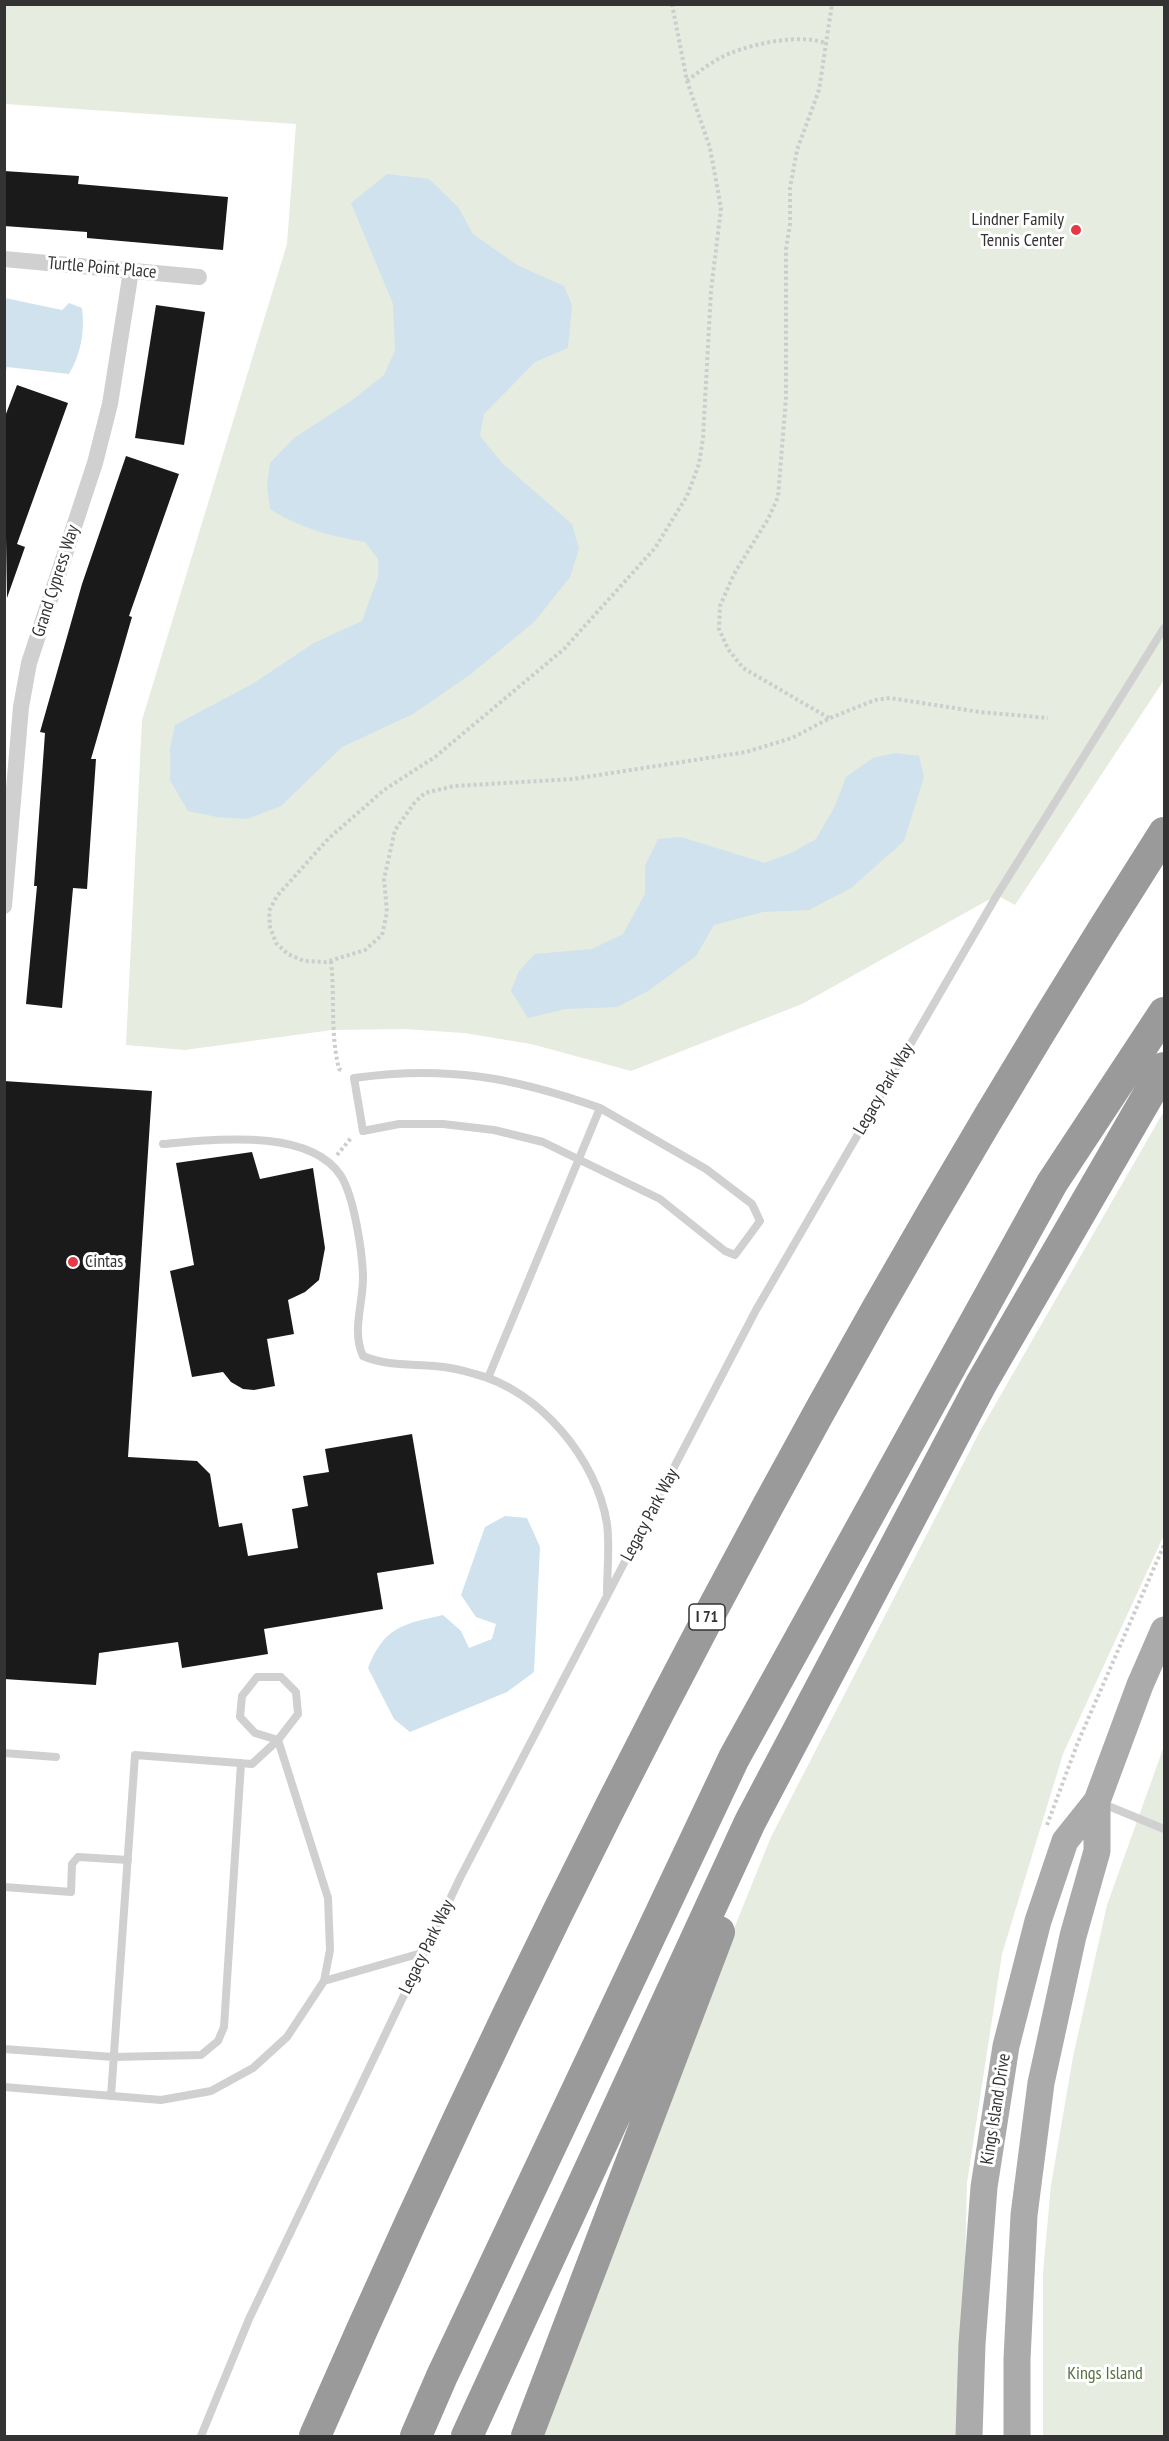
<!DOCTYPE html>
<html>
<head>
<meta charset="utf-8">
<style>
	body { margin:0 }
	#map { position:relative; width:1169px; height:2441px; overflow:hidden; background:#fff; font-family:"PT Sans Narrow",sans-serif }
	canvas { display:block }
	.frame { position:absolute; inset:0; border:6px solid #333; pointer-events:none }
</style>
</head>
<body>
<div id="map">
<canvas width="1169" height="2441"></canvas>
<div class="frame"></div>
</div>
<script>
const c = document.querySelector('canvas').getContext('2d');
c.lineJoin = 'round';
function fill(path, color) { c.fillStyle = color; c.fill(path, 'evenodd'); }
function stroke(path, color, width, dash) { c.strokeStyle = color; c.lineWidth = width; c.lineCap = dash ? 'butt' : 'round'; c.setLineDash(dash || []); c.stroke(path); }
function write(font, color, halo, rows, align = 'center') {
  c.font = font + ' "PT Sans Narrow",sans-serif'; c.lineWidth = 6; c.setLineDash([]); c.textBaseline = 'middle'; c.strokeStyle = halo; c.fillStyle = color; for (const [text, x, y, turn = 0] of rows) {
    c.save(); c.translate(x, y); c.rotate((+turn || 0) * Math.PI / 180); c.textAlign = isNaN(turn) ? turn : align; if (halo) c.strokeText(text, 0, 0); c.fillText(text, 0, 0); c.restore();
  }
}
const green = new Path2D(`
	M4,5H1164V680L1015,905L997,895L802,1004L631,1071L531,1044L464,1033L404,1029L332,1030L185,1050L126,1045L142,720L287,244L296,124L5,104Z
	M1164,1111V1535L1063,1754L1002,1954L967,2183L961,2436H536L615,2223L771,1837L980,1431Z
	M1164,1746V2436H1043V2273L1051,2185L1073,2057L1107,1905Z`);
const water = new Path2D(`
	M387,174L429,179L458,207L473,234L517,265L564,286L572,306L568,348L535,362L484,414L480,436L502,463L572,524L579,549L570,577L535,621L471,674L413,714L342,747L281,806L247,819L217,817L188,811L170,780V749L175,725L254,683L314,643L362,621L378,577V559L365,542C330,536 300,528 270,509L267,485L270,463L294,438L351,401L384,375L395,351L393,304L351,203Z
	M5,298L62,310L69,303L82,308C85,331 81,354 69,374L7,367L5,375Z
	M895,753L919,756L924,777L904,841L851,888L809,910L763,912L714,925L696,956L648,991L617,1007L566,1009L528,1018L511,991L519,971L535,954L592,949L623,934L645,894V866L658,839L681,837L765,863L793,852L816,839L835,806L846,777L873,758Z
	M505,1516L527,1518L540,1547L534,1672L507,1692L410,1732L394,1719L368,1668C384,1627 403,1624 443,1615L461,1631L469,1648L492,1639L496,1624L476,1617L461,1595L485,1527Z`);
const building = new Path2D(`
	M4,171L79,176L78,184L228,197L223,250L87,238V232L4,226Z
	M156,305L205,312L184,445L135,438Z
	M17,385L68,403L17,544L25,547L7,598L4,419Z
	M126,456L179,474L129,616L132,617L91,759H96L87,889L73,888L62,1008L26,1004L37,886H34L45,733L40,732L82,584Z
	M4,1081L152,1091L128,1457L197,1461L210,1474L219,1527L242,1523L248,1556L298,1548L292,1509L308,1506L303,1476L329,1472L325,1449L412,1434L434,1564L377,1573L383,1609L264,1629L268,1654L182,1668L178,1642L99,1653L96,1685L4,1679Z
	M252,1152L260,1179L313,1168L325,1248L319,1280L305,1292L288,1300L294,1334L267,1339L275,1386L254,1390L243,1389L231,1382L223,1372L192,1377L170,1271L194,1265L176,1163Z`);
const path = new Path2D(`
	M672,4L687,81L710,148L721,208L711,291L703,438L699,464L687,496L655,548L564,649L435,757L384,790L328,839L277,896L269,911L270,927L276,943L288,954L304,961L326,962L365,950L382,935L387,912L384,879L395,830L415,802L425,793L454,786L573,779L746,752L792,738L830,718L875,700L890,698L980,712L1048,718
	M687,81C701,70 715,59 731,53C755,43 804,33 827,44
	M829,718L743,668L728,649L719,629L720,606L734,574L768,519L778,497L786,398V249L790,224V188L797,150L819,90L832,4
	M331,961C335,998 330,1033 339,1069L343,1071
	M337,1155L351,1138
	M1047,1825L1078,1742L1164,1545`);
const service = new Path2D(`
	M163,1144C212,1140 309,1127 341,1176C354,1197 362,1250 363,1275C364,1302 351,1330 363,1356C386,1366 409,1364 434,1366C447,1367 462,1370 475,1374C539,1390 597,1459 607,1524C610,1546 607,1571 607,1593
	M488,1378L600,1108C513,1077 445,1065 354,1078L363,1131L399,1124H443L494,1130L543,1142L660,1199L725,1251L735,1255L760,1221L752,1204L706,1169L600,1108
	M4,1753L56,1757
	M1101,1803L1164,1829
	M4,1887L71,1892L72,1864L78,1857L128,1860
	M324,1981L425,1952
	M4,2049L113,2057L201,2055L218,2041L224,2027L241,1763
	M4,2087L161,2100L211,2091L253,2068L287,2037L324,1981L330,1950L328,1898L278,1740
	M111,2096L135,1755L252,1764L278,1740L298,1714L296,1692L281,1677H257L242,1696L240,1717L255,1733L278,1740
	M201,2436L249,2319L461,1876L756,1310L997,895L1164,628`);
const minor = new Path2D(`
	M4,259L199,277
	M4,906L21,707L29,663L95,463L110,404L131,271`);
const primary = new Path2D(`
	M969,2436L972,2344L984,2187L1006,2046L1038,1921L1065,1841L1097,1801
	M1017,2436V2359L1024,2215L1041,2083L1073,1936L1097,1851V1801L1140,1685L1164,1630`);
const motorway = new Path2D(`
	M315,2436C557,1881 838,1343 1164,833
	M416,2436L442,2376L734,1758L1052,1183L1164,1013
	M467,2436L750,1822L981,1384L1164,1068
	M527,2436L719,1932`);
const markers = [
	[1076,230,6,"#e63946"],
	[73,1262,6,"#e63946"]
];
const shields = [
	[707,1617,36]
];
const shieldNames = [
	["I 71",707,1617]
];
const poiNames = [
	["Lindner Family",1064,220],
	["Tennis Center",1064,241],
	["Cintas",85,1262,"left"]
];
const streetNames = [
	["Turtle Point Place",102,268,5],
	["Grand Cypress Way",56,581,-72],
	["Legacy Park Way",884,1089,-60],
	["Legacy Park Way",650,1515,-62],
	["Legacy Park Way",427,1947,-64],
	["Kings Island Drive",996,2109,-81]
];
const parkNames = [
	["Kings Island",1105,2374]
];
fill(green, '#e6ecdf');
fill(water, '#cfe2ee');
fill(building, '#1a1a1a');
stroke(path, '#cdcdcd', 4, [3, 3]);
stroke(service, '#d0d0d0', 8);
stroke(minor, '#d0d0d0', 16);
stroke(primary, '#ababab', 27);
stroke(motorway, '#9a9a9a', 32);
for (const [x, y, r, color] of markers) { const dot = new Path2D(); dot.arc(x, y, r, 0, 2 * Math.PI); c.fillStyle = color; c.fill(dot); stroke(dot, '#fff', 2); }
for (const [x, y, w] of shields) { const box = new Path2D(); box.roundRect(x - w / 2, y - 13, w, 26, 4.5); c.fillStyle = '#fff'; c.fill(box); stroke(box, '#333', 1.5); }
write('bold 16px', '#333', null, shieldNames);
write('18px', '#333', '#fff', poiNames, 'right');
write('18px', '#333', '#fff', streetNames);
write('18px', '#56703f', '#fff', parkNames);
</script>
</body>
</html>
